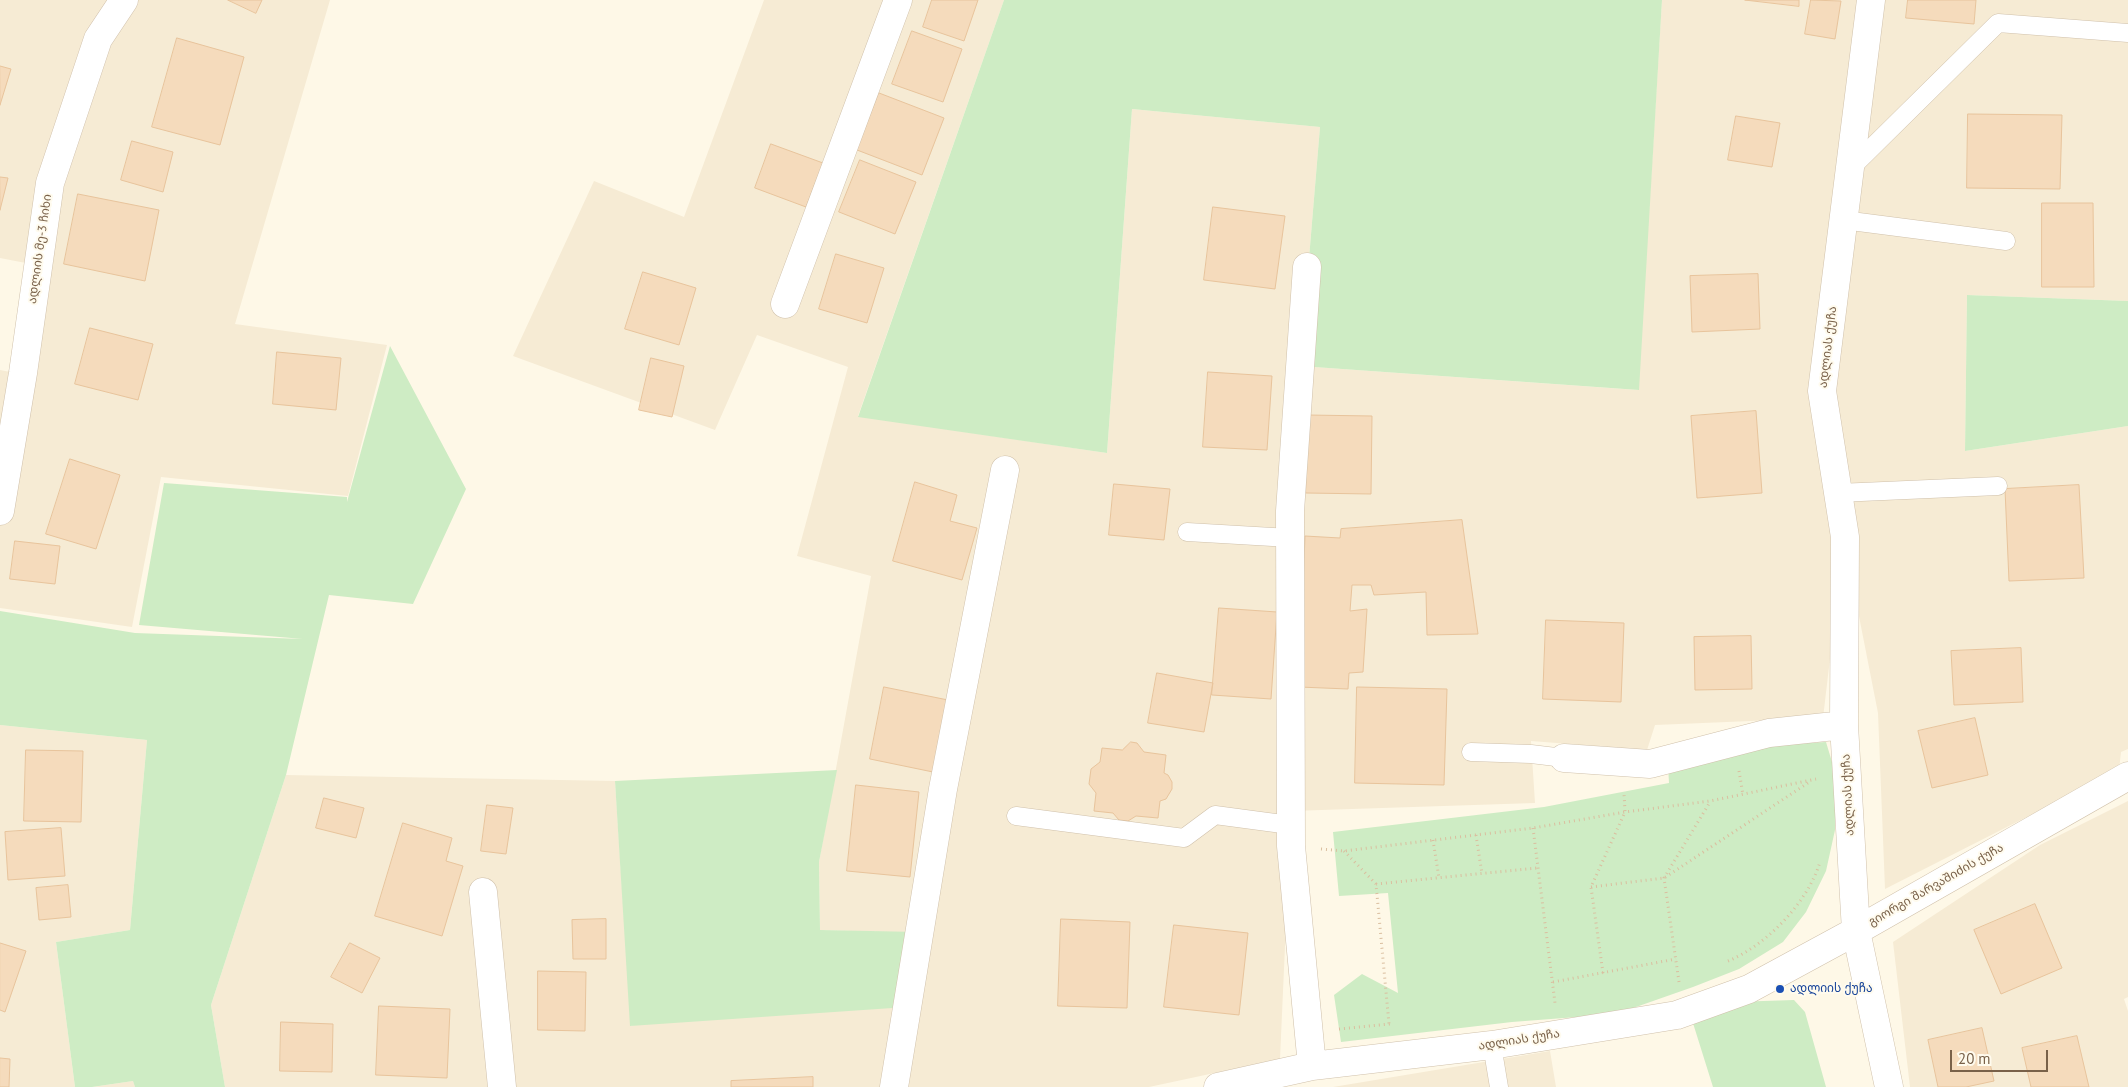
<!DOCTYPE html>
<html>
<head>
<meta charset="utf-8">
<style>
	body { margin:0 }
	#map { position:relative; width:2128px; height:1087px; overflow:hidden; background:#fef8e7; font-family:"PT Sans",sans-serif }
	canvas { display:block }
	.scale { position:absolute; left:1950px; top:1050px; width:98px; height:22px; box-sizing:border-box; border:2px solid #796149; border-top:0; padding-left:6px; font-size:15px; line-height:18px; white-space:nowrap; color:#796149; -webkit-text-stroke:4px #fffbee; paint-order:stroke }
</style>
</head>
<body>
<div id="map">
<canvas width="2128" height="1087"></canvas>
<div class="scale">20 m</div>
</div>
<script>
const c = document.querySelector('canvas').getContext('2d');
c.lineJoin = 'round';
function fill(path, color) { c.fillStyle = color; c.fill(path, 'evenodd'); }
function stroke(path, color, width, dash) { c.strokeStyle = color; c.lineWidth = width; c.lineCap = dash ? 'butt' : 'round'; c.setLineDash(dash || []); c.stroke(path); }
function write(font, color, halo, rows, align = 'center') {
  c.font = font + ' "PT Sans","Noto Sans Georgian",sans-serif'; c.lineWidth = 4; c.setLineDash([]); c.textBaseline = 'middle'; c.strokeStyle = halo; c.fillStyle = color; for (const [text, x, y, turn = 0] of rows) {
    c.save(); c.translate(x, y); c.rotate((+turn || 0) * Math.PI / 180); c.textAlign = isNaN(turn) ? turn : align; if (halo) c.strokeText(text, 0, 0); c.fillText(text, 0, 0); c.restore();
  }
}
const residential = new Path2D(`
	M0,0H122L36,265L0,258Z
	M126,0H330L235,324L387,345L348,496L161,477L132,627L0,608V518L52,184Z
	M764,0H1004L858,416L1107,453L1132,109L1320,127L1300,366L1638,390L1662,0H2128V301L1967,295L1965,451L2128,426V749L2121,752L2119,770L1885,889L1878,713L1844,540L1823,718L1655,725L1647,750L1531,741L1535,803L1291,811L1280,1059L1149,1087H225L211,1005L286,775L615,781L631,1026L919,933L820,930L819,862L871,576L797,556L848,367L757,335L715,430L513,356L594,181L684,217Z
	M0,370L21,374L0,498Z
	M0,725L147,740L130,930L56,942L75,1087H0Z
	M2128,801V997L2124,999L2128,1011V1087H1910L1893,942L2040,845Z
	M1550,1051L1556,1087H1333Z
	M133,1081L135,1087H92Z`);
const green = new Path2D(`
	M1004,0H1662L1639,390L1300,366L1320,127L1132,109L1107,453L858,417Z
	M1967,295L2128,301V426L1965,451Z
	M390,346L466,489L413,604L329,595L286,775L211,1005L225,1087H135L133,1081L92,1087H75L56,942L130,930L147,740L0,725V611L135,633L303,639L139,625L164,483L347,497V502Z
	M1826,742L1835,772V830L1826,871L1806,912L1783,942L1739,969L1693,987L1616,1014L1512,1022L1341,1042L1334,995L1362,974L1398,993L1388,893L1339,896L1333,832L1544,807L1669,783L1668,765L1771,745Z
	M837,770L819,862L820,930L919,932L907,1007L630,1026L615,781Z
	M1794,1000L1805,1012L1826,1087H1713L1692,1020L1733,1002Z`);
const building = new Path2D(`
	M228,0H262L256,13Z
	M932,0H978L964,41L923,27Z
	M1745,0H1799V6Z
	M1811,0L1841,1L1835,39L1805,34Z
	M1908,0H1976L1974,24L1906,18Z
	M912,31L962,49L943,102L892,84Z
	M177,38L244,57L220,145L152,127Z
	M0,66L11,69L0,105Z
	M879,93L944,118L922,175L857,150Z
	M1968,114L2062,115L2060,189L1967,188Z
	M1736,116L1780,123L1772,167L1728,160Z
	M132,141L173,152L163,192L121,180Z
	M771,144L823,163L806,207L755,188Z
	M860,160L916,182L895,234L839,212Z
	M0,177L8,178L0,210Z
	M78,194L159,210L145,281L64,264Z
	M2042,203H2093L2094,287H2042Z
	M1213,207L1285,216L1275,289L1204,280Z
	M836,254L884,268L867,323L819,309Z
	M643,272L696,288L679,345L625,329Z
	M1758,274L1760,329L1692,332L1690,276Z
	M90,328L153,344L138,400L75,384Z
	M277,352L341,358L336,410L273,404Z
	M651,358L684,366L672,417L639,410Z
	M1208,372L1272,376L1267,450L1203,447Z
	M1756,411L1762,493L1697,498L1691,416Z
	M1307,415L1372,416L1371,494L1306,493Z
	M70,459L120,475L96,549L46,534Z
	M915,482L957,495L950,521L977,528L962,580L893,561Z
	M1114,484L1170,489L1164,540L1109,535Z
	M2079,485L2084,578L2009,581L2005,489Z
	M1462,520L1478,634L1427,635L1426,592L1374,595L1371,585H1352L1350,611L1367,609L1363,672L1349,673L1348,689L1299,687L1305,536L1340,538L1341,529Z
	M15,541L60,546L55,584L10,579Z
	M1219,608L1277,612L1271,699L1212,695Z
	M1546,620L1624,623L1621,702L1543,699Z
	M1751,636L1752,689L1695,690L1694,637Z
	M2021,648L2023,702L1954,705L1951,651Z
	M1157,673L1213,683L1204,732L1148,723Z
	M884,687L948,700L933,772L870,759Z
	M1357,687L1447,689L1444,785L1355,783Z
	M1975,718L1988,775L1932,788L1918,731Z
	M1131,742L1137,743L1144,752L1166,755L1164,773L1168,775L1172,782V789L1166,799L1160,801L1158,818L1136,816L1128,821L1119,820L1113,813L1094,811L1096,793L1089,784L1091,769L1100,762L1102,748L1122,750Z
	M26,750L83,751L81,822L24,821Z
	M856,785L919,792L910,877L847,871Z
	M324,798L364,808L356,838L316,828Z
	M487,805L513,808L506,854L481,851Z
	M403,823L452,838L446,861L463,866L442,936L375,916Z
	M61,828L65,876L8,880L5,832Z
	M68,885L71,917L39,920L36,888Z
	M2035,904L2062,968L2001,994L1974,930Z
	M606,919V959H573L572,920Z
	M1061,919L1130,922L1127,1008L1058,1006Z
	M1174,925L1248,933L1239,1015L1164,1007Z
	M0,943L26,951L5,1012L0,1010Z
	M350,943L380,958L362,993L331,977Z
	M538,971L586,972L585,1031L538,1030Z
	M379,1006L450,1009L447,1078L376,1075Z
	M281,1022L333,1024L332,1072L280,1071Z
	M1982,1028L1994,1081L1966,1087H1938L1928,1040Z
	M2077,1036L2089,1087H2031L2022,1048Z
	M0,1058L10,1059L9,1087H0Z
	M813,1077V1087H731V1081Z`);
const path = new Path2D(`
	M1739,771L1743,795
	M1533,828L1555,1003
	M1476,835L1482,874
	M1433,840L1439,878
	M1321,849L1344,851L1533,828L1625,812L1710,801L1816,779
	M1344,851L1376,884L1389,1024
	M1376,884L1537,868
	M1591,887L1664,878L1811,781
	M1728,961C1767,945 1808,902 1820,862
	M1603,973L1591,887L1625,812L1624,792
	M1553,982L1676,959
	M1679,982L1664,878L1710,802
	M1339,1029L1390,1024`);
const service = new Path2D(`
	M1850,169L1998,23L2128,33
	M1843,220L2006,241
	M1838,493L1998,486
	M1187,532L1290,538
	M1471,752L1531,754L1564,758
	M1016,816L1184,838L1215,815L1290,825
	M1492,1045L1499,1087`);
const minor = new Path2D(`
	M1871,0L1822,391L1845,537L1844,725L1856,931L1889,1087
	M1307,267L1290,511L1291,846L1312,1066
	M785,304L898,0
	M0,511L23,373L50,183L98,39L124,0
	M1564,758L1650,764L1769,733L1844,725
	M483,892L502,1087
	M894,1087L943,789L1005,470
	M1218,1087L1312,1066L1492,1045L1677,1015L1749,989L1856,931L2128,776`);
const markers = [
	[1780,989,5,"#1a4fb4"]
];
const streetNames = [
	["ადლიის მე-3 ჩიხი",40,249,-82],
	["ადლიას ქუჩა",1828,347,-83],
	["ადლიას ქუჩა",1848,795,-93],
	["გიორგი შარვაშიძის ქუჩა",1936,885,-30],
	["ადლიას ქუჩა",1519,1040,-9]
];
const transitNames = [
	["ადლიის ქუჩა",1790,989]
];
fill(residential, '#f6ebd4');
fill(green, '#ceecc4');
fill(building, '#f5dbbc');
stroke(building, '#e8c49c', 1);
stroke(service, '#d0c1ab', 19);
stroke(minor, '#d0c1ab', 29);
stroke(path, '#dabe9f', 3, [1, 4]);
stroke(service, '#fff', 18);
stroke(minor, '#fff', 28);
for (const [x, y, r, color] of markers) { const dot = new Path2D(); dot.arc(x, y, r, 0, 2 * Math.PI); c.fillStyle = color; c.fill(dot); stroke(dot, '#fffbee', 2); }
write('12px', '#796149', '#fffbee', streetNames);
write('12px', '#164399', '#fffbee', transitNames, 'left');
</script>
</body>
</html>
